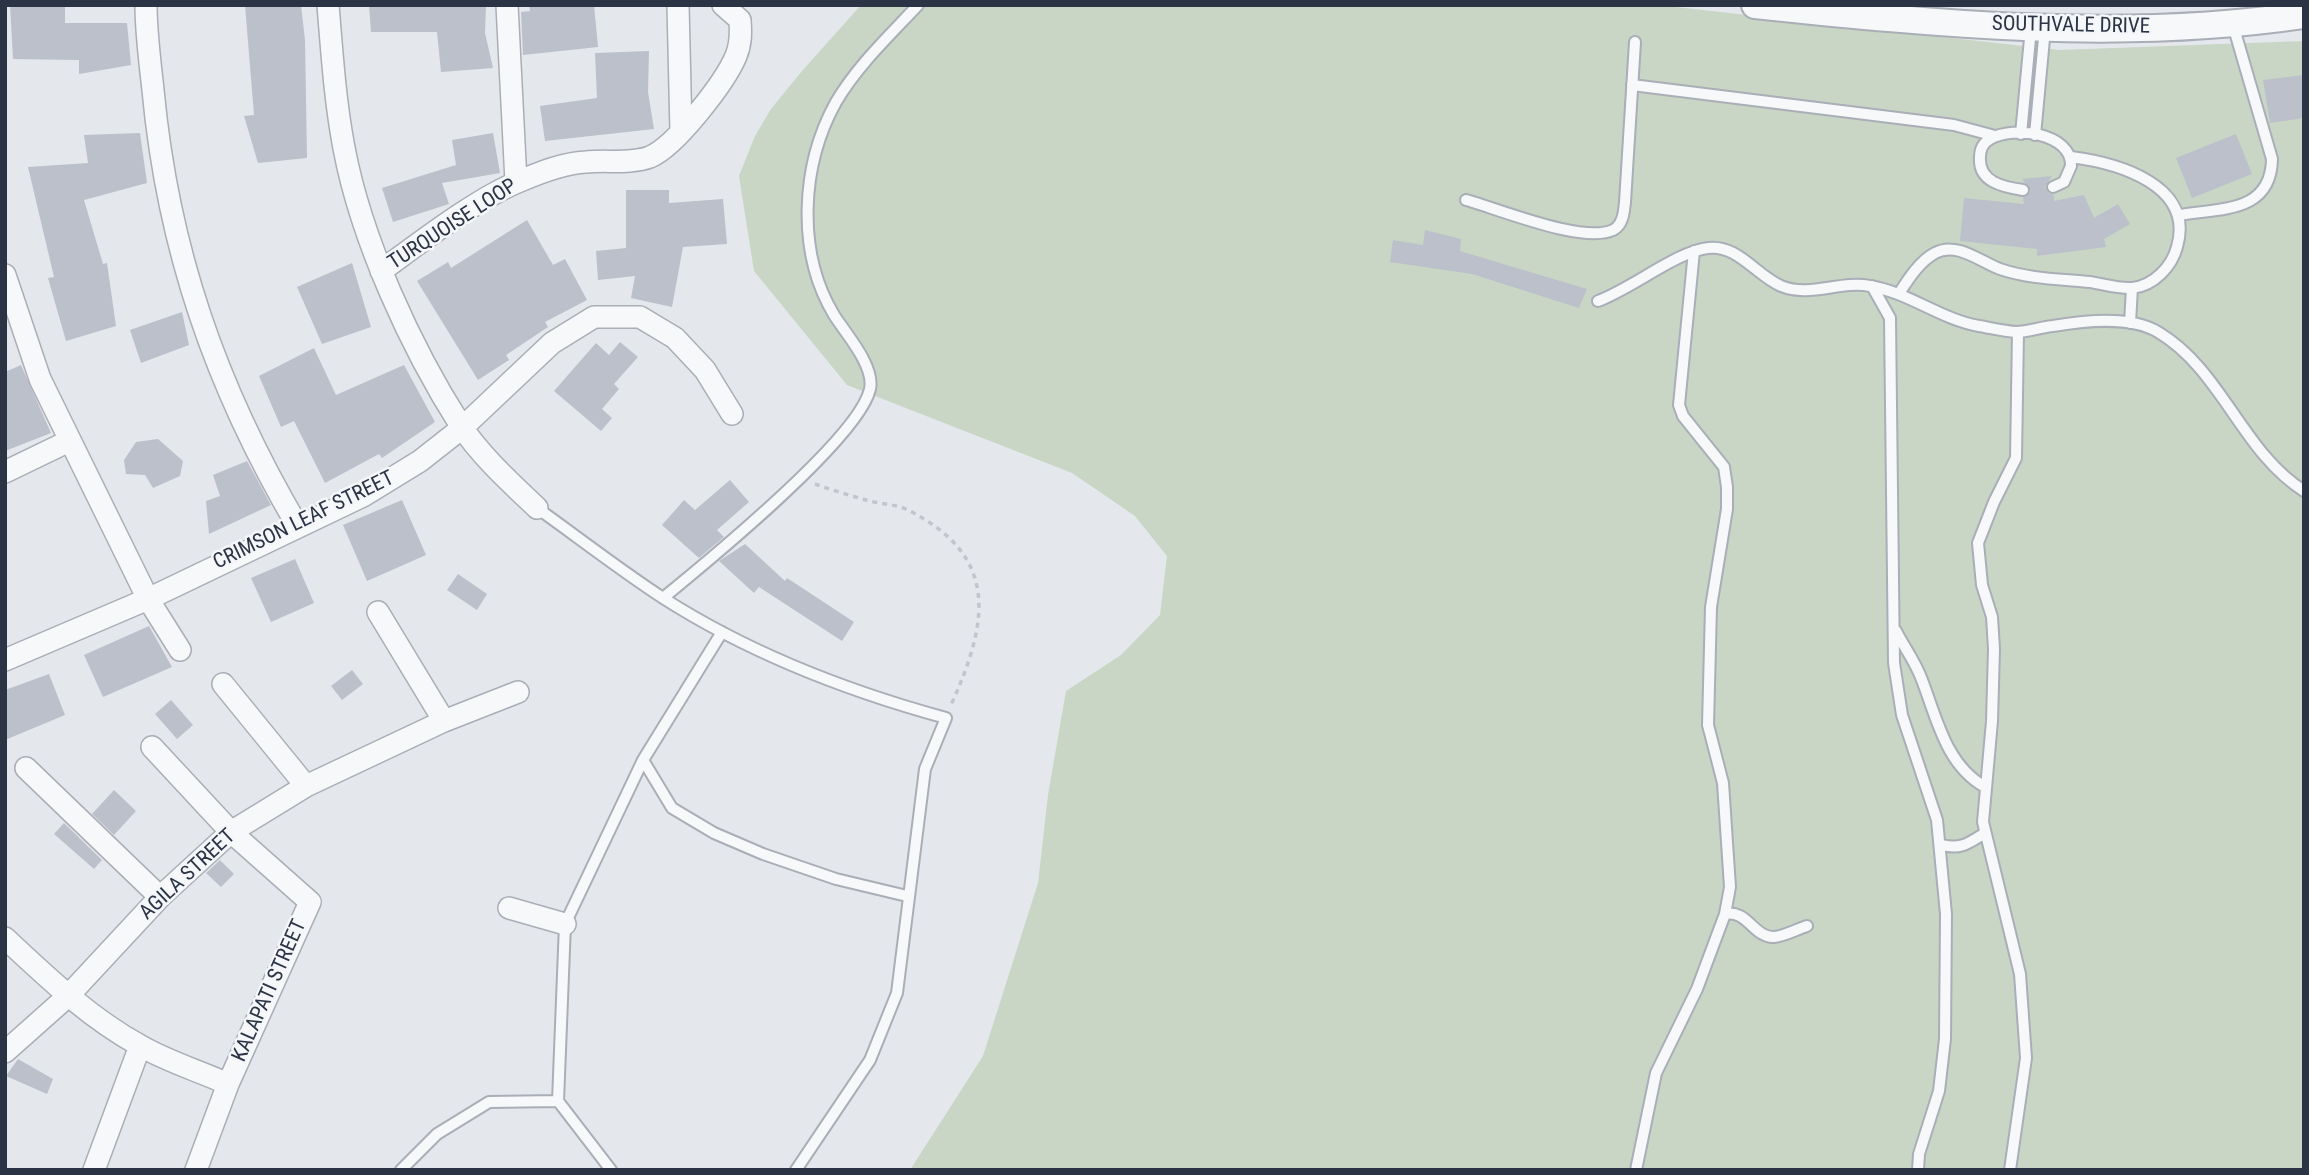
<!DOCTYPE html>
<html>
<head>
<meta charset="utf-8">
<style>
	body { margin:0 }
	#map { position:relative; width:2309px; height:1175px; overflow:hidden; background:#e4e7ec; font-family:"Roboto Condensed",sans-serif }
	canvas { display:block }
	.frame { position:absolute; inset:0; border:7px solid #2b3445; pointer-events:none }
</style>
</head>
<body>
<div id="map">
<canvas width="2309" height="1175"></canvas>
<div class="frame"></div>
</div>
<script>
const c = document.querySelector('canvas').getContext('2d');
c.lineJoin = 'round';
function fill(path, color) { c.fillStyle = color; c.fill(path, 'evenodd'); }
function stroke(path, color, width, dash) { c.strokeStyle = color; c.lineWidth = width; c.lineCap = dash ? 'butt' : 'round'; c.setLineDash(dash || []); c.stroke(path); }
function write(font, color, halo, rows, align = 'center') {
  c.font = font + ' "Roboto Condensed",sans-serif'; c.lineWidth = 5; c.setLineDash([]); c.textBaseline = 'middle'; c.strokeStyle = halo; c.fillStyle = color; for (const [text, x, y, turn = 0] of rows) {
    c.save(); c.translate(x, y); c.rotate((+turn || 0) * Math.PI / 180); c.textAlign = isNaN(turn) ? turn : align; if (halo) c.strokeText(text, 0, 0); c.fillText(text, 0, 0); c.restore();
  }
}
const green = new Path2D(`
	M861,5H1658L2059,50L2304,41V1170H910L983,1056L1038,883L1048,795L1066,691L1121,655L1160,615L1167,556L1135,516L1072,473L847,385L754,271L739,176L755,136L771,109L802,71Z`);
const building = new Path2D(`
	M10,5H65V23H127L131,65L79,74V60L13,59Z
	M245,5H301L305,40L307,158L258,163L244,116L254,115Z
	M369,5H486L485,33L493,68L441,72L437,32H371Z
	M529,5H594L598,47L523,55L521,12L530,11Z
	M649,51L648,92L654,129L545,141L540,106L597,98L595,53Z
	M2304,75V118L2270,123L2263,80Z
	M140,133L147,183L84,200L103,264L107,263L116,326L66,341L48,278L54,277L28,167L88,163L84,135Z
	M493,133L500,173L442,183L449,204L393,222L382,188L456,165L452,140Z
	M2236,134L2252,174L2192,198L2176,158Z
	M2052,176L2045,187L2048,193L2054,195V201L2084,195L2094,218L2118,204L2130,224L2104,239L2106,247L2037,256V249L1960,241L1964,198L2024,204L2023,198L2031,191L2022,179Z
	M626,190H669V203L723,199L727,244L683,247L672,307L631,298L635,276L598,280L596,251L626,248Z
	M527,220L553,265L565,259L587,300L545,322L548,327L506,355L509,360L478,380L417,281L448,262L451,268Z
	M1425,230L1461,239L1460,251L1587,289L1579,308L1472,274L1390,262L1393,240L1423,245Z
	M352,263L371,327L322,344L297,287Z
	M182,312L189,345L141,363L130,330Z
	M620,342L638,357L614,384L619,389L602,409L612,418L601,431L554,391L596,343L609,355Z
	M314,348L336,395L404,365L435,422L382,458L379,454L325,483L294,421L281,427L259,376Z
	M21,365L51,433L5,451V372Z
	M158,439L183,461L180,476L153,488L145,475L126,474L124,460L136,442Z
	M247,461L271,505L209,534L206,501L220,496L213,475Z
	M730,480L749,502L717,530L724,537L699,558L662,525L684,500L695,510Z
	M402,500L426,555L367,581L343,525Z
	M745,544L785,581L787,578L854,622L842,641L759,587L754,593L719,561Z
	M295,559L314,603L271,622L251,578Z
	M458,574L487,594L477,610L447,590Z
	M149,626L172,667L103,697L84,655Z
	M352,670L363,684L342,700L331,686Z
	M49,674L65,715L5,740V690Z
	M171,700L193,725L177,739L155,714Z
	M114,790L136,811L114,835L92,814Z
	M64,823L102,860L94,869L54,834Z
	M220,860L234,874L221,887L206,873Z
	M18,1059L53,1079L47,1094L6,1076Z`);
const path = new Path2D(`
	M815,484C831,490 849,495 866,500C879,504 896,504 908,510C1001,557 988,623 951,705`);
const service = new Path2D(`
	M1632,85L1954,125L1995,136
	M2021,134L2031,28
	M2035,135L2045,28
	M2023,190C2003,187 1978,182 1980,157C1980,149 1983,143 1990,139C2013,125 2072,133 2071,166L2064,182L2053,187
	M1466,200C1499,209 1583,244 1613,230C1623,225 1624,212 1625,202L1635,42
	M2180,215C2221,208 2271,213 2272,159L2233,25
	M1872,286L1890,318L1894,663L1902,715L1937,820L1946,914L1945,1039L1939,1091L1919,1154L1918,1170
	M1900,292C1909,278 1920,261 1935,253C1956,241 1981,262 2000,269C2029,279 2060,279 2090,282C2103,284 2119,289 2132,288C2154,286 2172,266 2177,247C2195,185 2118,163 2071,157
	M1598,301C1631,289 1678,251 1708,248C1737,244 1756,275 1781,286C1810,298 1841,280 1870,286C1910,293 1940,319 1979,326C1991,328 2004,331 2016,332C2028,332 2041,327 2053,326C2083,321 2130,315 2158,332C2222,370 2242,452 2304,491
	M2130,323L2132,288
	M537,508C579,538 620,570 663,598C749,653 847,691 946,718L925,769L897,993L870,1060L796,1170
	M663,598C707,562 859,438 870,389C875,366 846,334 834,315C796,252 801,165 836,102C857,66 890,35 918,5
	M1896,631C1904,647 1916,663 1922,680C1937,719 1946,765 1985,787
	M643,760L672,808L714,833L763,854L836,879L907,896
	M1942,845C1961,850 1969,843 1985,833
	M1725,914C1747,909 1754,938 1774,937C1785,936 1797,929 1807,926
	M401,1170L437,1134L489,1102L558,1101
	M611,1170L558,1101L565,924L643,760L722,632
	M1636,1170L1656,1073L1697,989L1725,914L1730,887L1723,783L1708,725L1711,607L1727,509V487L1724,467L1683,416L1679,405L1694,251
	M2010,1170L2026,1058L2020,974L1983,822L1992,721L1994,649L1992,617L1982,585L1978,543L1994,502L2016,458L2018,332`);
const minor = new Path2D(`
	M146,5C146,33 150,62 153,90C168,250 216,387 297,525
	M328,5C332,53 335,101 344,148C361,239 411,348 461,426C481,456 511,483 537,508
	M507,5L516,182
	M678,5L681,132
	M381,271C421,242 476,199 520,181C541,172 564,163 586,162C606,160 631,164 650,157C676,146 725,82 736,56C741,44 741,33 740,20L723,5
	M5,275L40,379L148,599L180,650
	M5,472L69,441
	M378,612L444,721
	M5,660L148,599L363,496L420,461L462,428L552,343L594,317H640L675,338L705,370L732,414
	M223,684L306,786
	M152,747L231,832L310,902L228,1084L196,1170
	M26,768L160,897
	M509,908L565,924
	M5,938C47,977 88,1017 139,1045C166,1061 199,1071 228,1084
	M5,1052L68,996L160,897L231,832L306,786L444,721L518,692
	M94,1170L140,1046`);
const tertiary = new Path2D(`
	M1755,5C1937,24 2122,42 2304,15`);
const streetNames = [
	["SOUTHVALE DRIVE",2071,26,1],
	["TURQUOISE LOOP",453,225,-33],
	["CRIMSON LEAF STREET",304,521,-26],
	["AGILA STREET",188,875,-43],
	["KALAPATI STREET",270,991,-66]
];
fill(green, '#c9d6c5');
fill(building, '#bbc0ca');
stroke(service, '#a9aeb7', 14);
stroke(minor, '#a9aeb7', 24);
stroke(tertiary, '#a9aeb7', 30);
stroke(path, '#c2c5cb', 3.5, [5, 5]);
stroke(service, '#f7f8fa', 10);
stroke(minor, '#f7f8fa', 21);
stroke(tertiary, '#f7f8fa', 26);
write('21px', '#2b3445', '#f4f6f9', streetNames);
</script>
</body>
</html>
